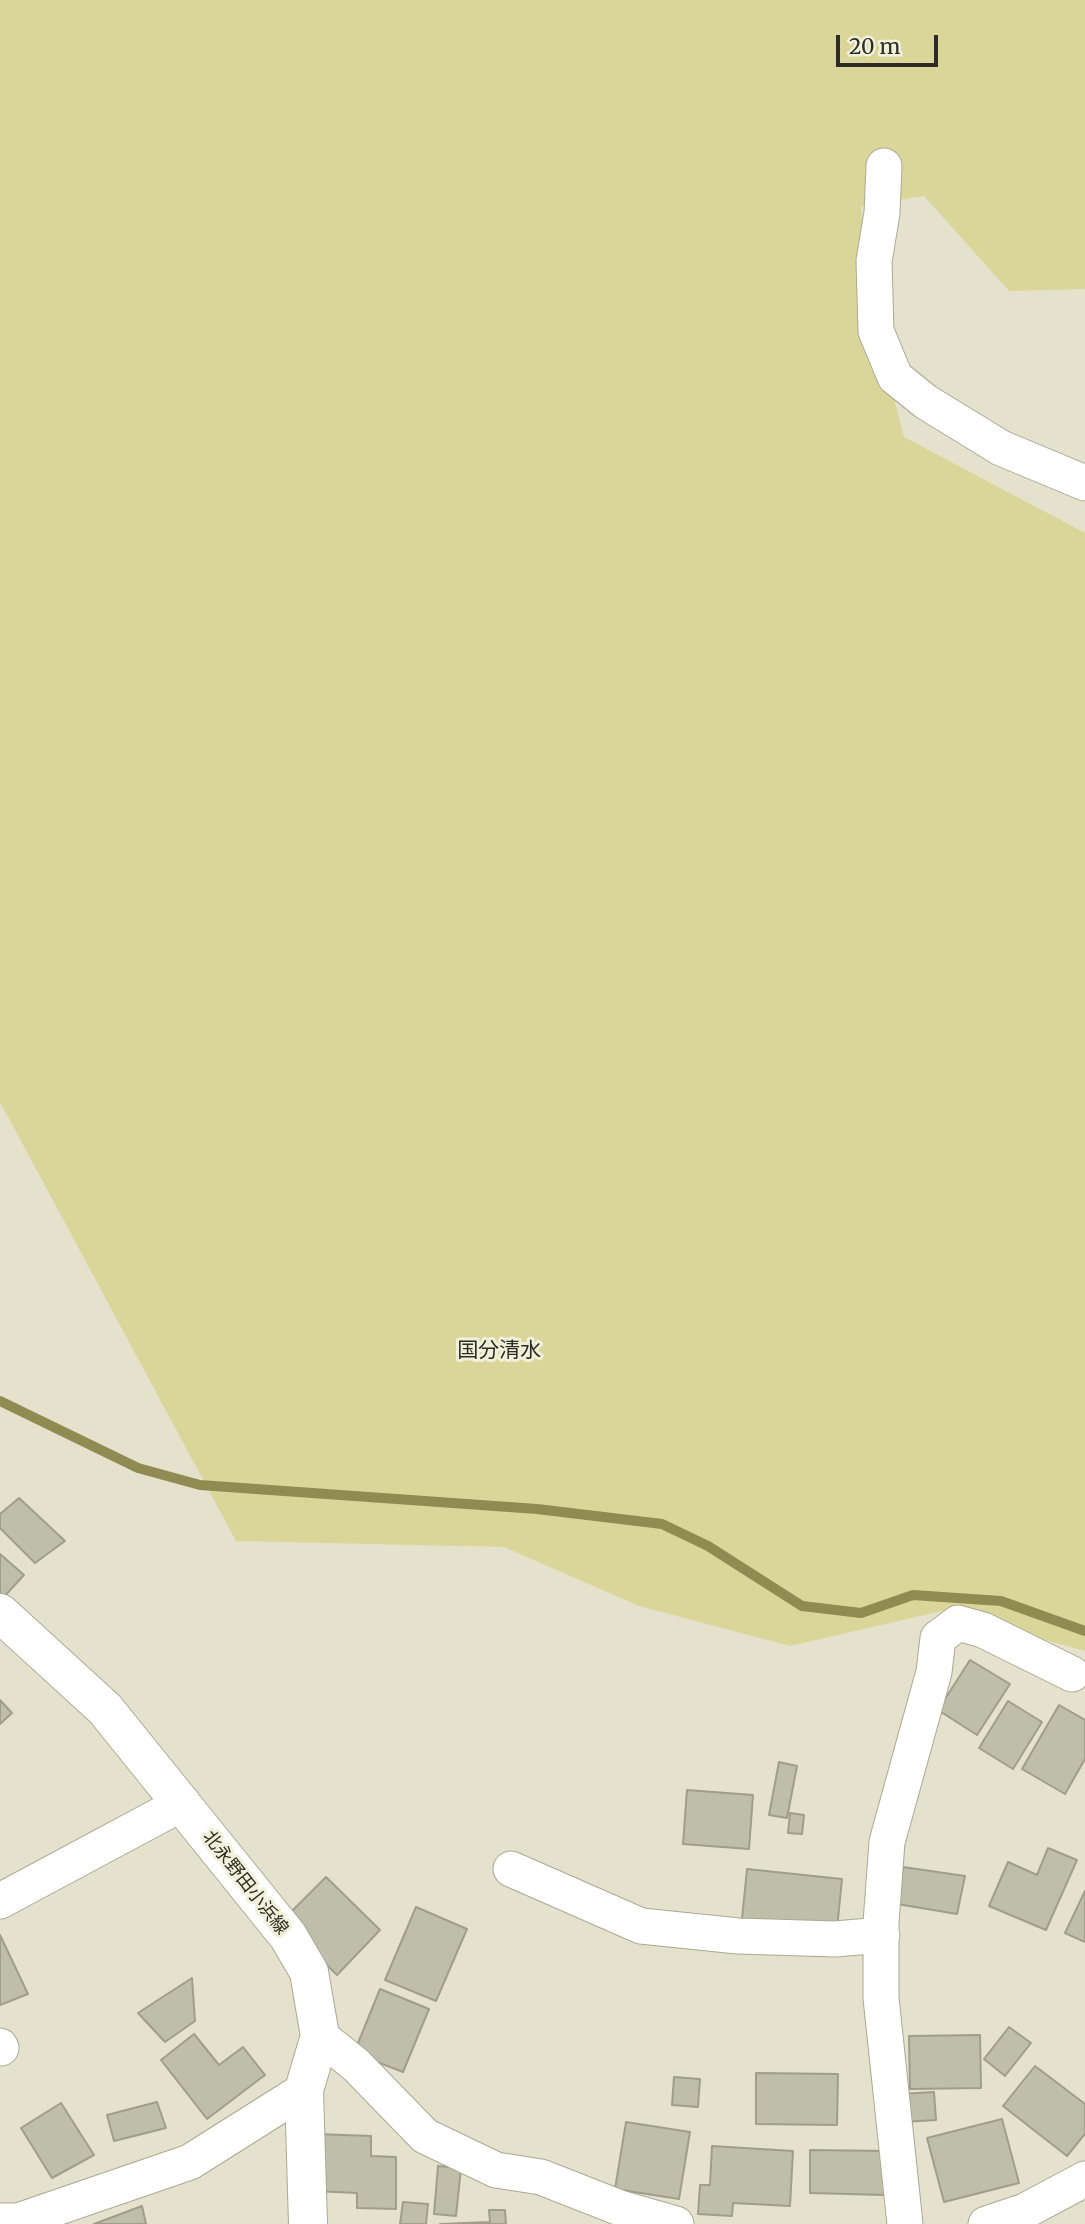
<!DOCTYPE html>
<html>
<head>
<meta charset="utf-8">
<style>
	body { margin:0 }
	#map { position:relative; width:1085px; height:2224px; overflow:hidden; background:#e4e2cd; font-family:Merriweather,serif }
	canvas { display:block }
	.scale { position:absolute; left:836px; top:35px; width:102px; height:32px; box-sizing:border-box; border:4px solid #2d2d25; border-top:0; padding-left:9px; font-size:21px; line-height:24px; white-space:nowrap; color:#2d2d25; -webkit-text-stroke:5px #f1f0da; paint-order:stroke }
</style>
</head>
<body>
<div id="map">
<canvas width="1085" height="2224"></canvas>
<div class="scale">20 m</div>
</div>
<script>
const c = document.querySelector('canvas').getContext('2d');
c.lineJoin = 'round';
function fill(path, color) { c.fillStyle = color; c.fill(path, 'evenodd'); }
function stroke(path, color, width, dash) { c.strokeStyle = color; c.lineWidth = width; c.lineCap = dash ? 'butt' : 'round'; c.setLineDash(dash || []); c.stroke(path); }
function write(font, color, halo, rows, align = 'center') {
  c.font = font + ' Merriweather,"Noto Sans JP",serif'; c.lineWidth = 6; c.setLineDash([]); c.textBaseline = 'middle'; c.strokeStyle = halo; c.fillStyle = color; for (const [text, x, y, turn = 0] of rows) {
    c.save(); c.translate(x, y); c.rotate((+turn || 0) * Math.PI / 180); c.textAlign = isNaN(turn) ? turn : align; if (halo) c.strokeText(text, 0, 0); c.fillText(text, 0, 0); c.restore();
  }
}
const green = new Path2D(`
	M0,0H1085V289L1009,291L924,196L861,206L876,331L904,437L1085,533V1651L942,1611L790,1646L639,1606L504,1547L236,1541L0,1102Z`);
const stream = new Path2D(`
	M0,1401L138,1468L200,1485L537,1509L662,1524L708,1546L802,1606L861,1613L913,1595L1001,1601L1085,1631`);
const building = new Path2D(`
	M19,1498L65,1541L35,1563L0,1528V1514Z
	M0,1554L24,1575L1,1600L0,1599Z
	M970,1660L1010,1684L977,1735L938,1710Z
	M0,1700L12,1713L0,1724Z
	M1008,1701L1042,1722L1013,1769L979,1748Z
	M1059,1705L1085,1720V1759L1065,1794L1022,1769Z
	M779,1762L797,1766L787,1818L769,1815Z
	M687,1790L753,1795L749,1849L683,1844Z
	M790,1813L804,1815L802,1834L788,1833Z
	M1048,1848L1077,1860L1046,1930L989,1906L1008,1862L1037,1875Z
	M903,1867L965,1876L957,1914L897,1904Z
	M747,1869L842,1879L837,1929L742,1919Z
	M326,1877L380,1930L337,1975L282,1921Z
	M1085,1891V1942L1065,1933Z
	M416,1907L467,1929L436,2001L385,1980Z
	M0,1935L28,1994L0,2005Z
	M192,1978L195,2021L165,2042L138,2013Z
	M380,1989L429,2009L403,2072L354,2053Z
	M1009,2027L1031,2043L1005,2076L984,2059Z
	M194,2034L219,2065L243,2047L265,2075L207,2119L161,2060Z
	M980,2035L981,2088L910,2089L909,2036Z
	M1035,2066L1085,2104V2134L1067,2156L1003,2106Z
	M756,2073L838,2074L837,2125L756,2124Z
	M674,2077L700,2079L698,2107L672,2105Z
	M934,2092L936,2120L902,2122L901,2094Z
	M157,2102L166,2128L114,2141L107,2115Z
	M61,2103L94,2155L52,2178L21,2128Z
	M1002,2119L1019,2183L944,2202L927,2138Z
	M626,2122L690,2132L679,2199L615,2189Z
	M316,2134L371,2136V2156L396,2157V2209L357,2208V2193L315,2191Z
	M712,2146L793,2151L790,2206L733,2203L732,2216L698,2214L700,2185H710Z
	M810,2150L885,2151L884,2195L810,2193Z
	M438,2166L461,2168L456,2216L434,2214Z
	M403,2202L428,2204L426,2224H400Z
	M142,2206L146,2224H94Z
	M489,2210H505L506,2224H440L490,2222Z`);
const minor = new Path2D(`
	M884,166L882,213L874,261L876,331L895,377L926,402L1001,448L1085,483
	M511,1869L641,1926L738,1936L835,1939L882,1935
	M0,1901L183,1803
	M320,2036L356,2065L425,2136L496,2170L541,2177L620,2208L676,2224
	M0,2046L1,2048
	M0,2221H18L190,2162L304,2090
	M905,2224L881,1998V1923L887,1842L934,1672L938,1638L958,1623L983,1630L1072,1674
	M986,2224L1025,2211L1085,2179`);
const secondary = new Path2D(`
	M0,1613L105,1709L288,1936L309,1972L320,2036L304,2090L308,2224`);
const streetNames = [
	["北永野田小浜線",245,1883,52]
];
const quarterNames = [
	["国分清水",499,1351]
];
fill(green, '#dad699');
stroke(stream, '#8f8b52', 10);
fill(building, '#bfbea9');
stroke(building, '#9f9e8a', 2);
stroke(minor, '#aaa994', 37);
stroke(secondary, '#aaa994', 40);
stroke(minor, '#fff', 35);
stroke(secondary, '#fff', 38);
write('18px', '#2d2d25', '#f1f0da', streetNames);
write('21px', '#2d2d25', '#f1f0da', quarterNames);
</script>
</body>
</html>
